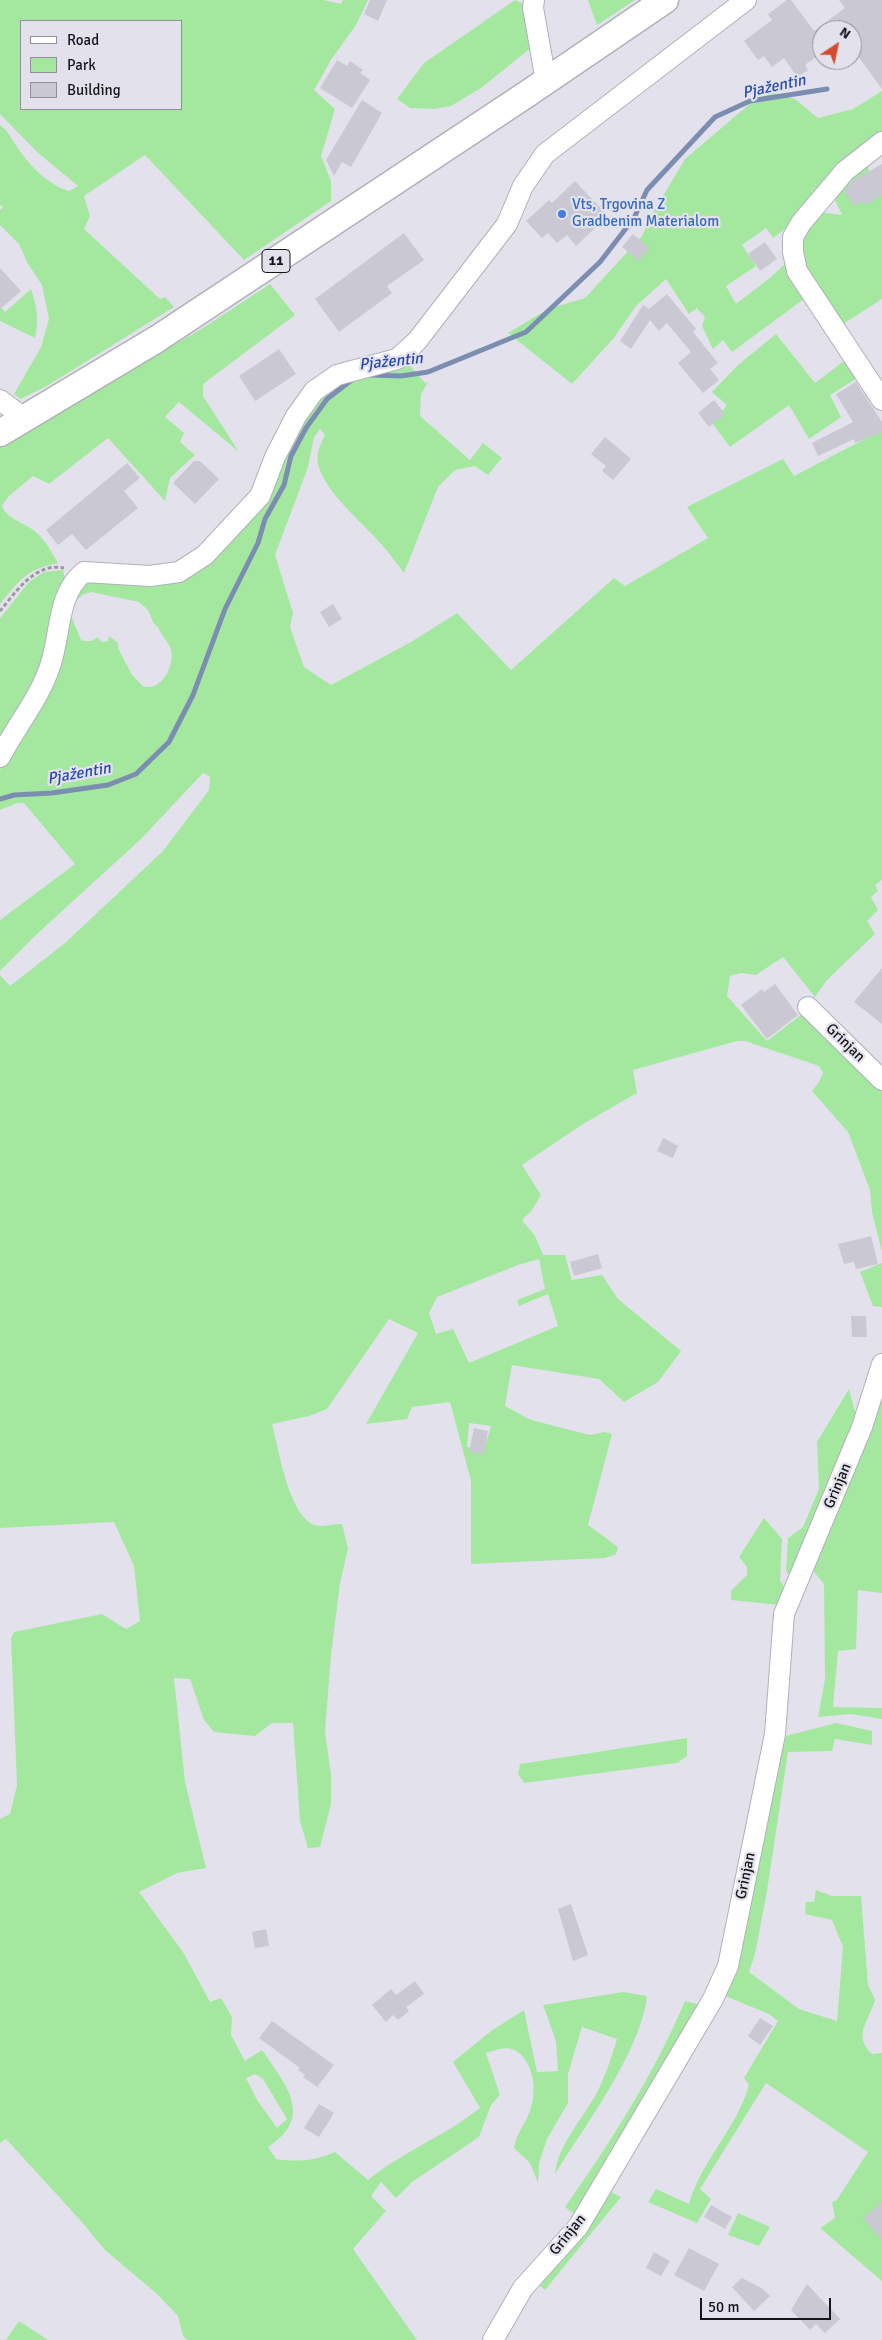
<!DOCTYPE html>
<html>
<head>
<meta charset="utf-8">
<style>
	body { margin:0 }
	#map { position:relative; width:882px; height:2340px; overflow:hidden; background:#e3e2ec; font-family:Signika,sans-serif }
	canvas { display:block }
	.legend { position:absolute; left:20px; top:20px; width:162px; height:90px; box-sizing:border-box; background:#e3e2ec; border:1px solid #919098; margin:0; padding:6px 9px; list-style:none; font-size:15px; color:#161519 }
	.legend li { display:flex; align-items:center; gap:10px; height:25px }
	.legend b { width:25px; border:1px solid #919098 }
	.north { position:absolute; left:812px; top:20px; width:50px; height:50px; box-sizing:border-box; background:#e3e2ec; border:1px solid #919098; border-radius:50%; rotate:34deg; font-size:14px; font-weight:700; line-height:20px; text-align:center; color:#161519 }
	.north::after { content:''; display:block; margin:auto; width:18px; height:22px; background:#d44930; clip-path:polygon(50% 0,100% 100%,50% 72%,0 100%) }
	.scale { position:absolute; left:700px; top:2298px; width:131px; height:22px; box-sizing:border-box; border:2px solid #161519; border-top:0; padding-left:6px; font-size:15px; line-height:18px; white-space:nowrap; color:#161519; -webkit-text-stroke:4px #e3e2ec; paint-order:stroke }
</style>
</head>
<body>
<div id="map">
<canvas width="882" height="2340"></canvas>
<ul class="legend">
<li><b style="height:6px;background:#fff"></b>Road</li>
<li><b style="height:14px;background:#a4e8a0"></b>Park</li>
<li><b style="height:14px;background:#c9c8d3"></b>Building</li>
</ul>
<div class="north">N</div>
<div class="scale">50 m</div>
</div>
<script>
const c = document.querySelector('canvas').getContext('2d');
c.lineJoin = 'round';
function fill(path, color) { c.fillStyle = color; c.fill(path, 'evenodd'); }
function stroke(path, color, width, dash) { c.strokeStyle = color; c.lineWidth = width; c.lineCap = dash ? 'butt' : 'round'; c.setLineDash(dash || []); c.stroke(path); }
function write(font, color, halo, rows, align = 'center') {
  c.font = font + ' Signika,sans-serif'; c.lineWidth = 4.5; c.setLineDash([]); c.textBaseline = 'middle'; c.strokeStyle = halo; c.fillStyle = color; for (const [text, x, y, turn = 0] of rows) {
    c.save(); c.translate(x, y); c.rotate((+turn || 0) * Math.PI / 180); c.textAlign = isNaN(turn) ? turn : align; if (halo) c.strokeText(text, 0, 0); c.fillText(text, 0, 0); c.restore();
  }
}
const green = new Path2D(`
	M0,0H323L341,4L343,0H368L356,25L331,60L314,90L335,109L321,156L331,181V201L244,260L145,155L84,196L90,216L84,229L160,299L165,297L174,307L45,387L20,399L14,394L41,347L49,319L42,285L28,264L19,244L0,225V210L3,207L0,205V125C8,131 12,139 17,147C30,166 47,184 69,191L78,186L37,152L0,114ZM181,21V109H21V21Z
	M515,0L529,7L532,47L481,88L451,106L433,109L410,108L397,99L424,63Z
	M588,0H635L597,25Z
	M766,90L795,99L818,118L853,109L882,91V135L791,235L785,229L773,238L766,228L742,245L756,266L726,286L736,304L771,277L786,263L808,296L732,352L723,340L713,349L702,326L705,317L697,308L689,314L666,279L636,306L613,339L572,384L508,333L548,309L585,298L642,236L651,216L685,159Z
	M866,165L882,189V299L840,326L798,253L807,222L819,212L842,215L833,196Z
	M270,284L295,315L203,384V396L239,452L179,402L165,417L184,433L180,442L195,455L170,478L165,501L108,438L49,484L33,476L9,496L2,505C5,519 27,523 37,533C46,541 52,553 58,563C25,570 21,579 0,604V445L203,328Z
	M31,289C37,306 39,320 35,338L0,321V306L5,312Z
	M776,334L815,383L848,358L859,377L830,395L841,417L809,439L789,405L730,447L712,423L727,405L712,392L738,365Z
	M406,361L425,383L428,382L421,394L420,416L470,460L483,443L502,458L488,475L475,466L455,470L438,487L404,573C397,564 390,554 383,546C364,524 325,493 318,464C316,453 320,445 325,435L320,429L314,437L308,467L275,555L293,613L290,627L304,667L331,685L411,642L457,613L511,670L614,578L625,586L708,538L687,507L783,459L794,476L882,430V880L875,885L878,891L871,897L878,910L867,921L875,934L827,980L815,997L783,957L756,975L741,973L730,976L727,996L767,1041L802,1014L882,1087V1252L872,1212L870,1190L848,1132L812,1091L819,1082L823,1073L819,1066L745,1041H737L633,1070L637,1093L583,1124L522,1165L541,1195L532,1210L522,1220L535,1236L543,1255H565L572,1280L602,1275L618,1299L681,1351L658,1382L624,1402L599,1379L512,1365L505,1406L531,1420L590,1435L604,1432L612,1434L588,1525L618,1547L616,1554L605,1558L471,1564V1481L450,1402L412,1407L407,1419L366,1424L418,1333L389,1319L327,1409L309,1416L272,1424C279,1449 289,1522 319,1526C326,1526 335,1524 342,1524L348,1549L340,1583L331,1655L325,1732L331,1775V1804L320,1847L308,1848L300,1821L293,1723H272L255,1736L214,1732L204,1720L190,1679L174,1678L185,1782L206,1868L177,1873L139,1892L183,1952L210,2002L221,1998L232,2017L231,2035L245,2061L262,2050C286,2085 315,2117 268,2147L276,2159C297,2162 316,2161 335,2152L368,2180C402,2152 445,2136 480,2108L453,2062L491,2031L524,2010L537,2072L558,2071L556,2041L543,2005L623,1992L647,1996C641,2051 585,2126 555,2174C558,2145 581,2121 595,2096C605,2078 611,2059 617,2039L582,2027L568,2074V2103L547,2139L539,2163L538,2183L530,2163L514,2148C516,2136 520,2131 526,2120C536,2101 537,2076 524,2058C513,2044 501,2048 486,2053L500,2095L491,2105L479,2137L412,2182L396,2198L381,2182L371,2196L386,2211L353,2249L417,2340H187L183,2336L178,2316L157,2294L105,2250L81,2221L6,2139L0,2143V1819L10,1814L17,1785L11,1638L14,1632L102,1614L126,1629L140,1621L134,1566L114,1522L0,1528V975L10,986L65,943L163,851L209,790L210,777L203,773L142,838L37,934L0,971V920L75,864L24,803H17L0,810V770L66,612L72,618L81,640C88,642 93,642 97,637L102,642L108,641L109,636L118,643V648L132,675L144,687C148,687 153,687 156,685C168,679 175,659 170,647C167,640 161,635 158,627L154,624L148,610L139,602L91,592L82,595L76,601L70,598L87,580L207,561L306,409L334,383ZM539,1259L545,1289L517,1300L519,1306L548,1294L558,1326L469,1363L453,1329L436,1334L429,1313L437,1297L518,1265ZM469,1423L491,1426L484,1450L467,1447ZM255,2074L263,2079L287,2119L277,2128L257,2100L246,2078Z
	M63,570L65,578L43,671L0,748V618L29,582L44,572Z
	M882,1263V1307L873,1306L860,1272Z
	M882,1379V1593L858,1590L856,1649L838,1651L833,1707L882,1708V1719L851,1714L818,1717L825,1679L824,1584L810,1567Z
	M849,1389L856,1415L792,1578L786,1571L788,1538L803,1527L819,1489L817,1442Z
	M764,1518L782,1539L780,1580L786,1591L780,1605L731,1600V1591L747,1575V1567L739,1557Z
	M836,1723L872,1731V1745L835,1739L832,1751L788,1752L767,1891L755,1954L749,1972L799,2009L837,2021L843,1947L832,1920L805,1914L806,1902H814L816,1890L832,1896H861L868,1985L875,2000C869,2021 852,2036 872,2054L882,2053V2281L820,2228L835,2218L832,2202L836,2201L868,2152L766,2083L700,2189L711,2199L697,2223L648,2202L656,2189L689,2204C701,2161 737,2128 749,2085L744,2078L778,2021L769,2014L725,1996L768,1801L786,1736Z
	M687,1738V1756L677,1763L524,1783L518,1774L520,1764Z
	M685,2001L701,2005L578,2217L565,2207C611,2142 654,2074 685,2001Z
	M611,2192L621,2197L545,2290L540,2286Z
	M738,2213L770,2227L759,2246L728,2235Z
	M19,2321L48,2340H6Z`);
const stream = new Path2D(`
	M370,375L401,376L428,372L526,332L600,262L634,218L647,190L715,117L750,101L827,89
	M0,799L14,795L52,793L108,785L136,774L169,742L193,695L225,609L258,543L265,519L284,485L291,456L306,428L327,399L353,379`);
const building = new Path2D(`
	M370,0H387L378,21L364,14Z
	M787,0H791L814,31L845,8L839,0H882V89L852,48V30H822V52L805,65L808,70L797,77L784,58L772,67L764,56L758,60L744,41L772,20L768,14Z
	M337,60L347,66L350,61L363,70L360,73L370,80L352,108L320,88Z
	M362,100L382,113L351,167L342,162L334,176L326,160Z
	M882,164V195L865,205L863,201L854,206L844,191L852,181Z
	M575,181L608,216L576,246L567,235L557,243L548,233L542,238L526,221L549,200L552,203Z
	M404,233L424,260L387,286L392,293L339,332L315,299Z
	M633,234L649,248L639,261L622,247Z
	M765,242L777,259L760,271L748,254Z
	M0,268L21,291L0,309Z
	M667,294L696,329L693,332L718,363L710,369L719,380L703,393L678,363L691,352L667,323L659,331L650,320L631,349L620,341L643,305L649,309Z
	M279,349L296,374L255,401L239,376Z
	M856,382L882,422V432L855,443L854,439L818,456L812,443L853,422L836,394Z
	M714,400L725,414L709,427L698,413Z
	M605,437L631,459L613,480L602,471L606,466L591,454Z
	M194,461H200L219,479L195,504L173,483Z
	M127,463L140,478L124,491L138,508L86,550L72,534L58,545L46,530Z
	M333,604L342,619L329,627L320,612Z
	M882,968V1024L854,1002Z
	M775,984L798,1015L767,1039L741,1005L762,989L764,992Z
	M663,1138L678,1146L673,1158L657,1151Z
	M871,1236L878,1264L856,1269L854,1262L844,1264L838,1244Z
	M598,1254L602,1268L574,1276L570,1262Z
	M851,1316H866L867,1337H852Z
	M474,1428L488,1431L484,1454L469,1452Z
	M571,1904L588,1955L573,1961L558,1909Z
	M266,1929L269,1946L255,1948L252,1932Z
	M415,1981L424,1994L406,2007L409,2011L398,2020L393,2015L386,2022L372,2005L391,1989L396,1995Z
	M760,2018L773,2026L760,2045L748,2036Z
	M272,2021L334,2065L317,2087L303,2077L305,2075L298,2070L300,2068L259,2038Z
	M319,2104L334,2113L319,2137L304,2128Z
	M882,2202V2240L863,2218Z
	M711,2205L732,2217L725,2229L704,2217Z
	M689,2248L719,2264L704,2291L674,2275Z
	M654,2252L670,2261L661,2276L646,2268Z
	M742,2278L763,2289L770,2296L754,2311L732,2287Z
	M807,2284L840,2319L825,2333L816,2324L810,2330L791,2310Z`);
const path = new Path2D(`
	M0,611C16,592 35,562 64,568`);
const minor = new Path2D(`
	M534,0L533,8L546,81
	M882,142L845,171L801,223L793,237V252L797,271L882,400
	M0,400L24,418
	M0,757C16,726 41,697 51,663C61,632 57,594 84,572L150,576L179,572L205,555L260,496L275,457L296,416L314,391L337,375L397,359L417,341L507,224L523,186L545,154L746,0
	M808,1007L882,1080
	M493,2340L523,2288L578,2227L713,1999L728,1966L775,1734L784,1614L862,1427L882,1364`);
const major = new Path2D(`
	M0,433L157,339L527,94L665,0`);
const markers = [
	[562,214,5,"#3f7fe0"]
];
const shields = [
	[276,261,28]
];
const shieldNames = [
	["11",276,261]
];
const shopNames = [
	["Vts, Trgovina Z",572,205],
	["Gradbenim Materialom",572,222]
];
const streetNames = [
	["Grinjan",845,1043,44],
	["Grinjan",838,1486,-67],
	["Grinjan",746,1876,-78],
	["Grinjan",568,2235,-51]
];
const waterNames = [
	["Pjažentin",774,87,-12],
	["Pjažentin",391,362,-6],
	["Pjažentin",79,774,-10]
];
fill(green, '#a4e8a0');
stroke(stream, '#7c8db2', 5);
fill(building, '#c9c8d3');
stroke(minor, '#b0b0ba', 22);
stroke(major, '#b0b0ba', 29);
stroke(path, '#9a99a1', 3, [4, 2.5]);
stroke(minor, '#fff', 20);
stroke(major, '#fff', 26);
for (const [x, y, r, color] of markers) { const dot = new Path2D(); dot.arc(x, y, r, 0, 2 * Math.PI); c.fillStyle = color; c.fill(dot); stroke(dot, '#e3e2ec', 2); }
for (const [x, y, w] of shields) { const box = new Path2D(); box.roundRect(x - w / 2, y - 11.5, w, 23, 4); c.fillStyle = '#e3e2ec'; c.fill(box); stroke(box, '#161519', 1); }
write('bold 14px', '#161519', null, shieldNames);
write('15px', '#366cbe', '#e3e2ec', shopNames, 'left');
write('15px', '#161519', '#e3e2ec', streetNames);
write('italic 16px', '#274cab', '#e3e2ec', waterNames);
</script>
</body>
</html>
